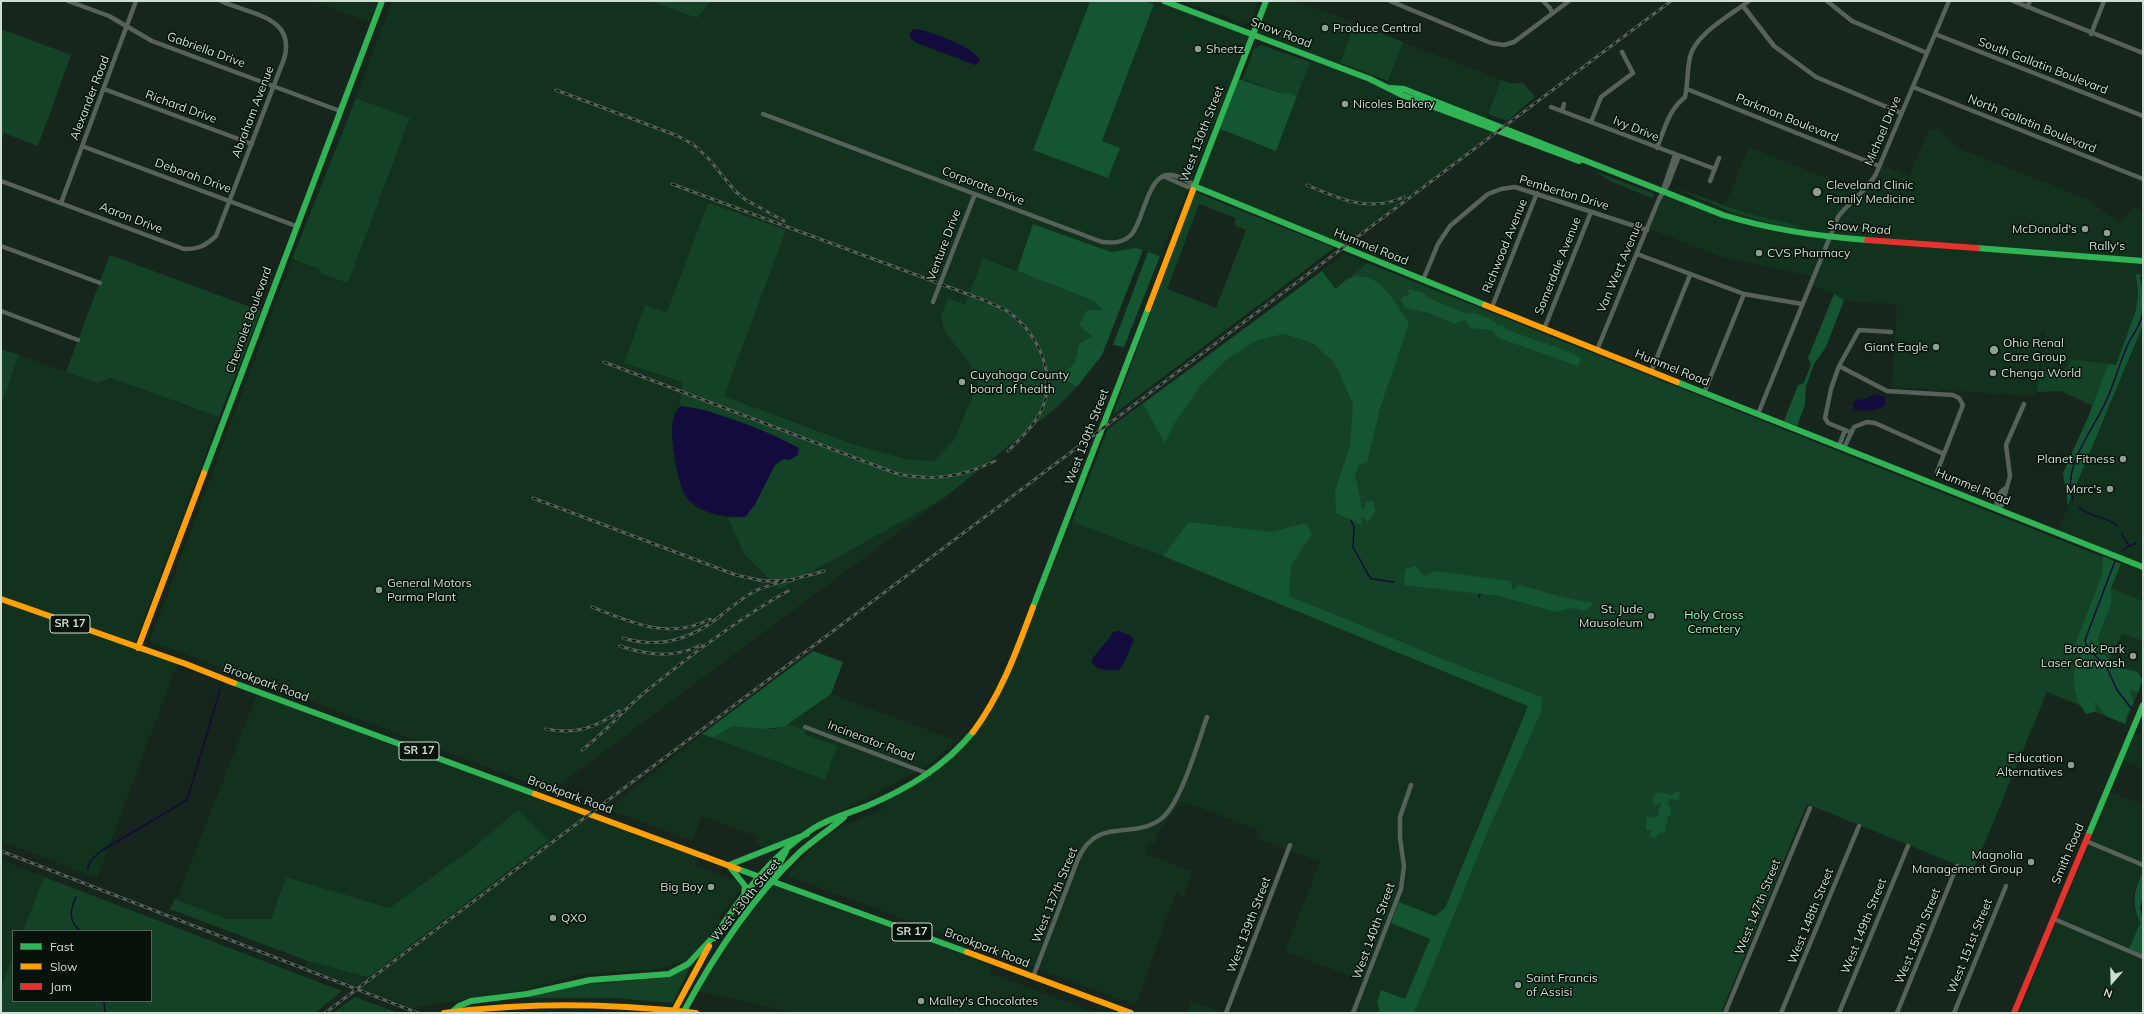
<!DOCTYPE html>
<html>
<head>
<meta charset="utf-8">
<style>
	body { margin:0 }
	#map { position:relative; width:2144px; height:1014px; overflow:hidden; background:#17261c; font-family:Mulish,sans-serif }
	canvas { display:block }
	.frame { position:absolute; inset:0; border:2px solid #ceded2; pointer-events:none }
	.legend { position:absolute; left:12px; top:930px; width:140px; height:72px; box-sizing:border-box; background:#07120a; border:1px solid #57645a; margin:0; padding:5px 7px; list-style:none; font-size:12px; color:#ceded2 }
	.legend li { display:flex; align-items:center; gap:8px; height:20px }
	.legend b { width:20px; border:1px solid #57645a }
	.north { position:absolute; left:2092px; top:962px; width:40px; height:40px; -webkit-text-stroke:3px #07120a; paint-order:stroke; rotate:200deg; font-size:11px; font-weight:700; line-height:16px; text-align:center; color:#ceded2 }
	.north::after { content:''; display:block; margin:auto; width:14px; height:18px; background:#ceded2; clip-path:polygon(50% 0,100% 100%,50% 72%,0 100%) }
</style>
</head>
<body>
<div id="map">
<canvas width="2144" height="1014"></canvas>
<div class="frame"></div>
<ul class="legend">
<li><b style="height:5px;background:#30b455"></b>Fast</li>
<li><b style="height:5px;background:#ff9f0a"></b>Slow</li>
<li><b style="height:5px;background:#e5322d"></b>Jam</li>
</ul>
<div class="north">N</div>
</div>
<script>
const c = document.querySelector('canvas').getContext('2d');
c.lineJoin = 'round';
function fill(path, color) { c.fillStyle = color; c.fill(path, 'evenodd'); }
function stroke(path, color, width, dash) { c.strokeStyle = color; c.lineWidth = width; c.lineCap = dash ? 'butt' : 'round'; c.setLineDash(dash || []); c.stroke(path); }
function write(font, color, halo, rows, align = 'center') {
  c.font = font + ' Mulish,sans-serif'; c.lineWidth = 3; c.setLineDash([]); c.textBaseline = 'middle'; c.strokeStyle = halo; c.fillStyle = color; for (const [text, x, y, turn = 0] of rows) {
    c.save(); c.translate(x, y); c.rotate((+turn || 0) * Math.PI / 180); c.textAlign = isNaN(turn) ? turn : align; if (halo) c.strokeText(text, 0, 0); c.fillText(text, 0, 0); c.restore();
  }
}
const built = new Path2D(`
	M313,1H378L369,22Z
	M392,1H650L697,18L711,1H1090L1033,150L1108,178L1120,148L1102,141L1155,1L1250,36L1160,256L1136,248L1111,252L1034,224L1017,271L983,258L965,304L948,298L945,330L980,378L954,440L934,461L905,459L850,443L741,402L944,498L551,791L150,641L292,259L320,269L319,272L348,283L410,119L356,98ZM645,306L667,313L624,363Z
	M1182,1H1258L1251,21L1246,24Z
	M1269,1H1297L1355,23L1340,65L1257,33Z
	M1403,42L1501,80L1483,128L1495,132L1342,245L1196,186L1220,129L1276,150L1311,59L1386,87Z
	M1929,129L1941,130L1955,147L2087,199L2120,224L2133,207L2143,211V275L2137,274L2139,293L2136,312L2116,366L2070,359L2069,364L2061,372L2041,371L2046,322L2044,331H2038L2042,337L2038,379L2037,392L2031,396L1892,387L1897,309L1895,304L1849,301L1809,284L1811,276L1725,258L1649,229L1666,188L1723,210L1749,147L1864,193L1872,184L1881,165L1909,177Z
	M1344,253L1367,263L1335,289L1322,271Z
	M2143,325V564L2058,531Z
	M19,355L98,383L111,378L219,417L135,643L179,659L97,878L1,841V405Z
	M1072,522L1163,556L1528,706L1445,908L1435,916L1399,902L1391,923L1431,938L1405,999L1377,1003L1380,1013H1350L1362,981L1285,951L1320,862L1256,838L1258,830L1182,801L1158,832L1155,843L1149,841L1145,854L1192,871L1184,896L1176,892L1136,1005L788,876L789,871L818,843L838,829L886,807L876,803L919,781L968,740L983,723L995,705Z
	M2122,560L2143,568V601L2111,588Z
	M2122,633L2142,641L2143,638V677L2114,666L2110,661Z
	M257,694L698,858L695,865L733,879L739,884L741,889L718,918L723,921L698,958L652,970L580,974L526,990L411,1008L306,967L308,961L368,976L549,840L518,811L474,847L388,908L286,878L271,919H227L175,899L178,896Z
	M831,694L955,740L932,763L807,830L764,849L756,842L759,837L702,816L692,841L608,809L702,734L825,780L804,734L805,730L788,724Z
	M2134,733L2143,736V769L2123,761Z
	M2110,792L2139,803L2143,807V871L2133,895L2134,908L2140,923L2129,949L2143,955V1013H2019Z
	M1,860L44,877L23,931H13V1001L1,1013Z
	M774,885L992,965L989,973L1097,1013H796L698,991L718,956L737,929Z
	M1191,1001L1223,1013H1187Z`);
const green = new Path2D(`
	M650,1H711L697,18Z
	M1355,23L1403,42L1388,81L1340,63Z
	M1,29L71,55L38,146L4,133L1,142Z
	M1261,45L1310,62L1297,96L1288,92L1283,94L1246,80L1242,81L1254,49Z
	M1501,80L1509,83H1523L1535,97L1507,121L1488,114Z
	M356,98L410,118L348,283L319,273L320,269L292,259Z
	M1594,171L1652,193L1655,196L1652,198L1612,182Z
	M1673,187L1746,213L1800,226L1797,229L1765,222L1726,210Z
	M1195,192L1334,248L1113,415ZM1199,204L1236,218L1234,225L1246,230L1216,308L1167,289Z
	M708,203L786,230L724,396L850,443L905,459L934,461L954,440L980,378L944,330L941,316L948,298L965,304L983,258L1094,301L1103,310H1087L1079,325L1093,336L1079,344L1075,363L1059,376L1077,387L1057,407L944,498L780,589L745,555L728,518L745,517L754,506L775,465L783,459L789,460L799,448C769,432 713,409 680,406L682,382L624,363L645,305L667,313Z
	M110,255L261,311L219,417L111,378L98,383L66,372Z
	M1367,263L2115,562L2078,652L2143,680L2125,724L2047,692L1973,871L1807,804L1721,1013H1406L1528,706L1163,556L1072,522L1108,429L1322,271L1336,289Z
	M1,349L19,355L1,405Z
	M2070,359L2108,364L2093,406L2061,391L2037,392L2039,371L2061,372L2069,364Z
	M2111,588L2143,601V638L2142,641L2122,633L2110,661L2101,652L2098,638L2112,602Z
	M788,724L806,730L804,734L837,746L825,780L713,738C718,735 726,727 732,726C748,722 772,736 788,724Z
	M518,810L549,840L368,977L308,961L170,909L175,899L227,919H271L286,877L389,908L474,847Z
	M44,877L342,991L315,1013H1V991L13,955V1001H151V931H23Z
	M692,963L673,1003L614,998H529V996L579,985L660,978Z
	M355,997L396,1012L333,1013Z`);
const forest = new Path2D(`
	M1090,1H1144L1154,4L1102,141L1120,148L1108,178L1033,150Z
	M1239,79L1283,94L1288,92L1297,96L1276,151L1220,129Z
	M1033,224L1111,252L1136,248L1143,250L1102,355L1077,387L1059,376L1075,363L1079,344L1092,336L1079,325L1087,310H1103L1094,301L1017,271Z
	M1148,252L1160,256L1124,347L1113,345Z
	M1322,271L1335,289C1340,286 1345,279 1350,278C1380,269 1394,303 1409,323L1380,408L1367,462L1359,465L1355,474L1362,509H1365V503L1372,500L1376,510L1368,522L1362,516L1361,525L1336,513L1335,491L1350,445L1353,404L1335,363L1313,343L1284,334L1257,340L1227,359L1200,386L1172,427L1165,443L1143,404Z
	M2136,274L2143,275V325L2068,505L2063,473L2089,415L2108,364L2116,365L2136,310L2138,294Z
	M1407,289L1423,292L1426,297L1467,314L1475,313L1490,319L1499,326L1501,324L1506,329L1545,344L1548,342L1549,346H1555L1566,352L1569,351L1581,359L1578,366L1499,338L1492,330L1470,328L1465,320L1454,324L1429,313L1405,308L1400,298L1410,294Z
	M1834,294L1844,300L1826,347L1814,364L1806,386L1805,405L1797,426L1784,421L1798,385L1804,383L1811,364L1808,358Z
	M1189,522L1272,532L1306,523L1312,534L1291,565L1289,596L1460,666L1542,697L1541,712L1489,828L1414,1013H1380L1377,1003L1381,990L1405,999L1430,939L1391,923L1399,902L1435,916L1445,908L1528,706L1163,556Z
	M2103,556L2121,564L2111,588L2112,602L2098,638L2102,652L2114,666L2138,672L2142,680L2138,692L2129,690L2134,702L2125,719L2127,720L2125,724L2106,716L2094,701L2097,711L2086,714C2075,699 2072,684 2075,665L2082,662L2080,656L2073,650L2102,575Z
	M1416,566L1424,576L1434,571L1511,581L1513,590L1519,585L1566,598L1594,603L1585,611L1573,608L1556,612L1499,596L1404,585L1405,569Z
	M813,651L843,662L831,694L784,727L764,729L732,726L713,738L702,734Z
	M1678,791L1680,793L1679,800H1674L1671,798L1667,803L1671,808V814L1667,818L1668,822L1665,827V834L1660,833L1654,838L1649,835L1652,830H1646L1647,816L1654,818L1656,816H1660L1658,812L1662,802L1656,805L1652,800L1658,792L1671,795Z
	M2143,871V955L2129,949L2140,923C2131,900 2134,893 2143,871Z`);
const water = new Path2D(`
	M913,29C929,30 972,46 980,60L978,63L975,65L915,42L910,38V33Z
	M1874,394L1885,397V405C1878,411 1863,412 1854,409L1853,403L1856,400L1866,399Z
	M680,406C713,409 769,432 799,448L798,455L789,460L783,459L775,465L754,506L745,517C726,518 695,513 685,495C677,481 668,431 674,417C675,413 678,410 680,406Z
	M1119,631L1131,636L1134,640L1124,663L1119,670C1109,671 1098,671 1091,662C1097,649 1107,644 1113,632Z`);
const stream = new Path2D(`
	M2141,277L2143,290
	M2073,500C2061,465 2094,430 2107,399C2115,381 2120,361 2129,342C2135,331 2142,323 2143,309
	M2079,507C2091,518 2108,517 2118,526
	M1351,520L1354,527L1353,547L1369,576L1372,579L1394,582
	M2130,546L2136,543
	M2122,551L2129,546L2122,534
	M2115,561L2085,640L2087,648L2106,666L2117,690L2131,708
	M1479,597L1480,594
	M87,870L91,860L101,851L187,800L220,690
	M76,897C70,910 68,920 80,931
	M2143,900L2141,908L2143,916
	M104,1001L105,1013`);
const street = new Path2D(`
	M68,1L109,16L152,41L340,111
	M1390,1L1491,43L1504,45L1514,42L1569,1
	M1543,1L1550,8L1552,13
	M1827,1L1852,21L1927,53
	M2013,1L2143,53
	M1743,6L1774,46L1816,77L1901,113
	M2027,7L2030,1
	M1935,34L2143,116
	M2091,34L2104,1
	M1913,87L2143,179
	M104,89L252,144
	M1687,89L1879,166
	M1551,107L1715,169
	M1562,111L1564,104
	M763,114L1102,242C1113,243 1123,243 1131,235C1145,221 1147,166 1176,176C1183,178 1189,180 1194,186L1188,187L1163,176
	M1591,122L1601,97L1633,73L1622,52
	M82,146L296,226
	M1657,148C1665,128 1668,111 1685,97C1688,84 1687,70 1690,57C1695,34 1731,15 1749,1
	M1,181L184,249C199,249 205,246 216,236L284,59C297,16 248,14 221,1
	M1710,181L1719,158
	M1663,190L1675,155
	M61,203L136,1
	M1,246L100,283
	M1637,254L1744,294L1802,304
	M1423,280L1438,244L1450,226L1488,194L1501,189L1515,187L1647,230
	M933,302L975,194
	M1492,307L1537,193
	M1,311L78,340
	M1544,329L1591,212
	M1597,350L1659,199L1668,184L1679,156
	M1839,366L1887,391L1953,395L1959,398L1963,405L1944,454L1875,423L1867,422L1854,427L1844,448
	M1651,372L1690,275
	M1704,393L1744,294
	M1758,414L1838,217C1850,201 1866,192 1876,174L1949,1
	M1850,432L1828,423L1825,418L1831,389L1839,366L1859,330L1891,332
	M1839,446L1845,430
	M1937,472L1944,454
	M1997,509L2002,505L2010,476L2006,445L2024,404
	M1997,509C1996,501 1998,492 2006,488
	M805,727L929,774
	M2086,841L2143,865
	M2054,919L2143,957
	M1033,977L1078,859C1098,815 1131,841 1161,819C1181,804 1198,742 1207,717
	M1226,1013L1290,845
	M1353,1013L1401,889L1404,866L1400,838V817L1411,785
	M1725,1013L1810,808
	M1781,1013L1859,826
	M1839,1013L1908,846
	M1897,1013L1957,866
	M1954,1013L2006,886`);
const fast = new Path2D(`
	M1164,1L1370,79L1402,95L1579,161
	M1391,88L1404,89L1723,215C1772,230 1817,236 1867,240
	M1194,186L1485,305
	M1193,190L1266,1
	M1977,248L2143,261
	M1677,382L2143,567
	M204,473L382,1
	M1033,607L1148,309
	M234,683L535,794
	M2088,836L2143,705
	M729,865L807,834
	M730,867L745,886L744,897
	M738,869L967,952
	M774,882L777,868L786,851
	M714,938C740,898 772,854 814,828C830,818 849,813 867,806C909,788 944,767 973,732
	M452,1012L459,1006L471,1001L527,994L590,980L669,974L688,964L716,934
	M683,1013C714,955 751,899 799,853C813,840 830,830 844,817`);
const slow = new Path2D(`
	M1485,305L1677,382
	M1148,309L1193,190
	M1,599L186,664L234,683
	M138,648L204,473
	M973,732C1001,695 1017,650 1033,607
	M535,794L738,869
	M967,952L1131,1013
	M444,1013C528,1002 611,1003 696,1013
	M673,1013L709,946`);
const jam = new Path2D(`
	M1867,240L1977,248
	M2014,1013L2088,836`);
const rail = new Path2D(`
	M556,90L678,136L694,145L708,158L735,191L746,200L784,221
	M672,184L981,299C990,303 1001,307 1009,312C1038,334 1058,375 1041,411C1033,427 1020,439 1008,451
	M1307,185C1340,199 1369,213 1404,197
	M604,362L895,473C931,482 962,477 995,461
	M533,498L736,575L763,581L793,580
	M592,607C631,622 669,641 710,619
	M623,638C659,649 690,640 719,617C731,607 743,597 757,590C778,581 802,578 824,571
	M620,646C647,655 674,659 701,645
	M546,729C574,735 596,728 619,711
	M582,750C605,733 622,711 644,693C688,657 739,618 788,591
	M1,851L418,1013
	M325,1013L1671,1`);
const markers = [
	[1325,28,4,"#8e9e92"],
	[1198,49,4,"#8e9e92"],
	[1345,104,4,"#8e9e92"],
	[1817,192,5,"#8e9e92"],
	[2085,229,4,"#8e9e92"],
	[2107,233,4,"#8e9e92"],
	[1759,253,4,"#8e9e92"],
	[1936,347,4,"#8e9e92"],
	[1994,350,5,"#8e9e92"],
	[1993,373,4,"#8e9e92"],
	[962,382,4,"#8e9e92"],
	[2123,459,4,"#8e9e92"],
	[2110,489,4,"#8e9e92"],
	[379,590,4,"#8e9e92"],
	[1651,616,4,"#8e9e92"],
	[2133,656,4,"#8e9e92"],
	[2071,765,4,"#8e9e92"],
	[2031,862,4,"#8e9e92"],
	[711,887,4,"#8e9e92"],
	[553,918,4,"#8e9e92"],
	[1518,985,4,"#8e9e92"],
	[921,1001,4,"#8e9e92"]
];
const shields = [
	[70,624,40],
	[419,751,40],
	[912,932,40]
];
const shieldNames = [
	["SR 17",70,624],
	["SR 17",419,751],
	["SR 17",912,932]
];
const poiNames = [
	["Produce Central",1333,28],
	["Sheetz",1206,49],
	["Nicoles Bakery",1353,104],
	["Cleveland Clinic",1826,185],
	["Family Medicine",1826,199],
	["McDonald's",2077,229,"right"],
	["Rally's",2107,246,"center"],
	["CVS Pharmacy",1767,253],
	["Ohio Renal",2003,343],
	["Care Group",2003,357],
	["Giant Eagle",1928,347,"right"],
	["Chenga World",2001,373],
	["Cuyahoga County",970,375],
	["board of health",970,389],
	["Planet Fitness",2115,459,"right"],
	["Marc's",2102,489,"right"],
	["General Motors",387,583],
	["Parma Plant",387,597],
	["St. Jude",1643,609,"right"],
	["Mausoleum",1643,623,"right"],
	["Brook Park",2125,649,"right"],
	["Laser Carwash",2125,663,"right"],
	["Education",2063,758,"right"],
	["Alternatives",2063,772,"right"],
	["Magnolia",2023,855,"right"],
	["Management Group",2023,869,"right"],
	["Big Boy",703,887,"right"],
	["QXO",561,918],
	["Saint Francis",1526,978],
	["of Assisi",1526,992],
	["Malley's Chocolates",929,1001]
];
const streetNames = [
	["Snow Road",1281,33,21],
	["Gabriella Drive",206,50,20],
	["South Gallatin Boulevard",2043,66,21],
	["Alexander Road",90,98,-69],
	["Richard Drive",181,107,20],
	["Abraham Avenue",253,112,-69],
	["Parkman Boulevard",1787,118,22],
	["North Gallatin Boulevard",2032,124,22],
	["Ivy Drive",1636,129,22],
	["Michael Drive",1883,131,-67],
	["West 130th Street",1202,134,-69],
	["Deborah Drive",193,176,20],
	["Corporate Drive",983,186,21],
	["Pemberton Drive",1564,193,17],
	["Aaron Drive",131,218,21],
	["Snow Road",1859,228,5],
	["Venture Drive",944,245,-69],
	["Richwood Avenue",1505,246,-68],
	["Hummel Road",1371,247,22],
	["Somerdale Avenue",1558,266,-68],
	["Van Wert Avenue",1620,267,-67],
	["Chevrolet Boulevard",249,320,-70],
	["Hummel Road",1672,368,22],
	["West 130th Street",1087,437,-69],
	["Hummel Road",1973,487,22],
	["Brookpark Road",266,683,20],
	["Incinerator Road",871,741,21],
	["Brookpark Road",570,795,20],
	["Smith Road",2068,854,-67],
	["West 137th Street",1055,895,-68],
	["West 130th Street",746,900,-51],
	["West 147th Street",1758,907,-68],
	["West 148th Street",1811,916,-68],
	["West 139th Street",1249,925,-69],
	["West 149th Street",1864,926,-68],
	["West 140th Street",1374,931,-70],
	["West 150th Street",1918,936,-68],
	["West 151st Street",1970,946,-68],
	["Brookpark Road",987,948,21]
];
const parkNames = [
	["Holy Cross",1714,615],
	["Cemetery",1714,629]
];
fill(built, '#12321e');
fill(green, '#144226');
fill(forest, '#145632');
fill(water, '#120b3c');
stroke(stream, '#120b3c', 1.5);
stroke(street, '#56625a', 4.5);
stroke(fast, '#30b455', 6);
stroke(slow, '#ff9f0a', 6);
stroke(jam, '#e5322d', 6);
stroke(rail, '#566259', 3);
stroke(rail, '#07120a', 1.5, [4.5]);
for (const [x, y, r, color] of markers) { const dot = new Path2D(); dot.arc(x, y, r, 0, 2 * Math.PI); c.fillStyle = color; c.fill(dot); stroke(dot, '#07120a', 1.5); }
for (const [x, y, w] of shields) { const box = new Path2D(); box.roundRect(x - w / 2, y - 9, w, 18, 3); c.fillStyle = '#07120a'; c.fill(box); stroke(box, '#ceded2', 1); }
write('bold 11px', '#ceded2', null, shieldNames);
write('12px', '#ceded2', '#07120a', poiNames, 'left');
write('12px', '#ceded2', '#07120a', streetNames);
write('12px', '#9afaba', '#07120a', parkNames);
</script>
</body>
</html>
